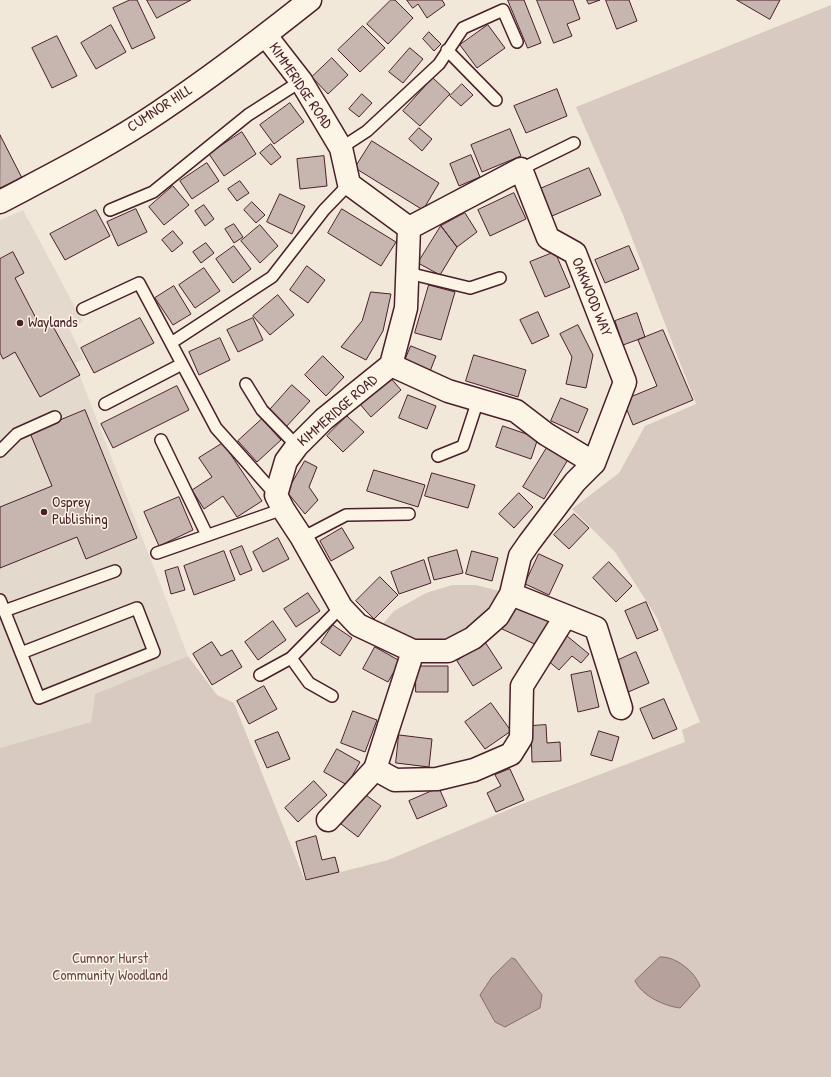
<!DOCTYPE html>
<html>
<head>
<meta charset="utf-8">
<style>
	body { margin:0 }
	canvas { display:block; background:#f1e8da }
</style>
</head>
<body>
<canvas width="831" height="1077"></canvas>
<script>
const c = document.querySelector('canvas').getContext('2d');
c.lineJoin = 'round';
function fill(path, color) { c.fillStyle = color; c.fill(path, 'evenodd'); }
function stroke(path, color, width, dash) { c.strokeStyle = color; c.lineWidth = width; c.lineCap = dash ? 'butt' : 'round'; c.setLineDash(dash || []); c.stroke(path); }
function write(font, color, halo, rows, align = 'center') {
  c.font = font + ' "Patrick Hand",sans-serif'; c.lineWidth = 3; c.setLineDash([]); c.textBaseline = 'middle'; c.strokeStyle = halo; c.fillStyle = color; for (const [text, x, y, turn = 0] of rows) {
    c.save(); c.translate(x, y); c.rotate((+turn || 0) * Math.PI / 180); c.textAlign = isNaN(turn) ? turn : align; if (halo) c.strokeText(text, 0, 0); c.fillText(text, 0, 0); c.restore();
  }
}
const built = new Path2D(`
	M23,210L83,322L69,328L84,359L75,363L188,656L95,694L91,722L0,748V220Z`);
const green = new Path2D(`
	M831,5V1077H0V748L91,722L95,694L188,656L217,695L234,703L305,881L388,860L522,804L685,742L682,730L700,722L657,618L615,552L572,509L619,473L645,426L696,404L623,215L576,107Z
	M452,585H476L511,594L448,651L375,633L394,611L426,593Z`);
const water = new Path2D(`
	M660,957C676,956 695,972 700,986L680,1008C664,1006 642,996 635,981Z
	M512,958L515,959L542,995L540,1008L505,1027L495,1022L480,995L492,977Z`);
const building = new Path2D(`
	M130,0H137L155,38L132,49L113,8Z
	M147,0H191L157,18Z
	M391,0H395L413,18L388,44L367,24Z
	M407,0H442L445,5L427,18L418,4L413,8Z
	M508,0H524L541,43L528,48Z
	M537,0H573L580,19L567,24L572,36L554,43Z
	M587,0H600L589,4Z
	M606,0H629L637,21L617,29Z
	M737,0H780L770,19Z
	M111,25L126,52L96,69L81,43Z
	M488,25L505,48L477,68L460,45Z
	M363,26L385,48L360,72L338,50Z
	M429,32L441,44L434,51L423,39Z
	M57,36L77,76L52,88L32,48Z
	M410,48L423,59L403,83L389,72Z
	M332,58L348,75L328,94L312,77Z
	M433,78L450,94L420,126L403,111Z
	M462,84L473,95L461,106L450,96Z
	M557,89L567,116L526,133L514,106Z
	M362,94L372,103L359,117L349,109Z
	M290,103L304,122L274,144L260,125Z
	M419,128L432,139L422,151L409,139Z
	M510,129L521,156L482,172L471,145Z
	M242,132L256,154L224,176L209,154Z
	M0,135L22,178L0,188Z
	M372,141L439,183L423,210L355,168Z
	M271,144L281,157L271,165L260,153Z
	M471,155L480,177L459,186L450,164Z
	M324,156L327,186L300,189L297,159Z
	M207,163L219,181L192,199L180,181Z
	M589,168L601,195L552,216L540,189Z
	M240,181L249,193L237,201L228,189Z
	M173,186L189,205L164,225L149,207Z
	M514,193L526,219L490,236L478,210Z
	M280,194L305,206L292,234L267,222Z
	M252,202L265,215L256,223L244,210Z
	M204,205L214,219L205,226L195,211Z
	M136,209L147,232L118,246L107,222Z
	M342,209L396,242L381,266L328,233Z
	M96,210L110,236L65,260L50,234Z
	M465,213L477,232L457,247L441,226Z
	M234,224L243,237L234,243L225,229Z
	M260,225L278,246L260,263L241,241Z
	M441,226L457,247L440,275L418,263Z
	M173,231L183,243L172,252L162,240Z
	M206,243L214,253L201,263L193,252Z
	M234,246L251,269L233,283L216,259Z
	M629,246L639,269L605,283L595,260Z
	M13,252L24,273L15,278L40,326L50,321L80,375L40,397L15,352L3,359L0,353V259Z
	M555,252L570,287L545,297L530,262Z
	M307,266L325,280L308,303L290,290Z
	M204,268L220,291L195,308L179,285Z
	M429,285L455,292L441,340L415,333Z
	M174,286L191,314L173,325L155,298Z
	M371,292L391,294L383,331L366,360L341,347L362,321Z
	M278,295L294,315L270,335L253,316Z
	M538,312L549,336L532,344L520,320Z
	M637,313L645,337L623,345L615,321Z
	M140,318L154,343L94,373L81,348Z
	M253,318L263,340L238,352L227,330Z
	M578,325L593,355L586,388L566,384L572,357L560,334Z
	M663,330L693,400L633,425L623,400L657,386L638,340Z
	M220,338L230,360L199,375L189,352Z
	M411,346L436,356L429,374L404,363Z
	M474,355L526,370L518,397L466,381Z
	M323,356L344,377L326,396L305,375Z
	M389,376L401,390L371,417L359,403Z
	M292,385L310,401L285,428L268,412Z
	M177,386L189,410L113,448L101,424Z
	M408,395L436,406L427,429L399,418Z
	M561,398L588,409L578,433L551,421Z
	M85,410L137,538L86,559L77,537L0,568V507L52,486L30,433Z
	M347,416L364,432L343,452L327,436Z
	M262,419L281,440L257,462L238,441Z
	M503,426L538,438L531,459L496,447Z
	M223,443L262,501L237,517L223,496L204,509L192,490L212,477L199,458Z
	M548,446L569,458L544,499L523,487Z
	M305,461L317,467L309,487L318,500L305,514L287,492Z
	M374,470L425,485L418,507L367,491Z
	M432,473L475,485L468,508L425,496Z
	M519,493L533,507L514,528L499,514Z
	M179,497L193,530L159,546L144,512Z
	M574,514L589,528L569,549L554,535Z
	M342,528L354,548L331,561L320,541Z
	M278,538L289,559L263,572L253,552Z
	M242,546L252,570L240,575L230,551Z
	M457,550L463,573L434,580L428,558Z
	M224,551L235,580L194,595L184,566Z
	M472,551L498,558L492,581L466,574Z
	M539,554L563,565L549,595L525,584Z
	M424,560L431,583L399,594L391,572Z
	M609,562L632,586L616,602L593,578Z
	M178,567L185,590L171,594L165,571Z
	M380,577L398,595L374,619L356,601Z
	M308,593L320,611L296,627L284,609Z
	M514,602L552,619L539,646L502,629Z
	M646,602L658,630L637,639L625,611Z
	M273,621L286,640L258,660L245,642Z
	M333,625L352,638L340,656L321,643Z
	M567,636L589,654L581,663L572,656L559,670L547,660Z
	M212,642L221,656L232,650L242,667L212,685L193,654Z
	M485,642L502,668L473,686L457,661Z
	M375,647L400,661L388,682L363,669Z
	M636,652L649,683L626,693L612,663Z
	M416,666H448V692H416Z
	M591,671L599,707L578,712L571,675Z
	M264,686L277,709L249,724L237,701Z
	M664,699L677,729L653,739L640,709Z
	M491,703L511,731L485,749L465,722Z
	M353,711L377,720L365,752L341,743Z
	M546,725L547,743L560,742L561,761L532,762L531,726Z
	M599,731L619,737L612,761L591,755Z
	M278,732L290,759L267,768L255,741Z
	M399,735L432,739L429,767L396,763Z
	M337,749L360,762L347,785L324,772Z
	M510,769L524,800L496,812L487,793L501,786L495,775Z
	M314,781L327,795L298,822L285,808Z
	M439,788L447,806L417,819L409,801Z
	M363,793L381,806L358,837L341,824Z
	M316,836L322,860L335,857L339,872L306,880L296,842Z`);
const service = new Path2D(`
	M447,50L496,100
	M341,148L367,131L439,64L463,28L503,10L517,42
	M521,169L574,143
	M110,210L153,192L248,115L301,81
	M408,273L470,288L500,278
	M83,309L139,283L171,343
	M246,384L262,410L297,446
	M105,404L182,364
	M161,440L207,535
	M0,451L17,434L55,417
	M438,456L463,446L478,400
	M276,495L216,428L171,343L272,277L324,210L349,184
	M302,538L346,515L409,514
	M157,553L283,509
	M0,600L39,698L154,652L137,608L21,653
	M4,611L115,571
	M291,658L309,683L332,696
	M260,675L291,658L341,607`);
const minor = new Path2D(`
	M266,36L301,81L341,148L349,184L409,228L406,308L391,365L324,419L297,446L286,461L276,495L283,509L302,538L341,607L358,625L413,651H448L473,638L498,616L511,594L520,556L529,543L575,482L594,463L625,382L575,253L548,238L521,169L409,228
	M391,365L448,391L516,411L546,434L594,463
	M511,594L596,628L621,708
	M375,769L413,651
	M328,820L375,769L395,780L437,779L474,770L511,754L521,738L522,686L565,617`);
const tertiary = new Path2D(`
	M0,202C53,174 109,146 159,112C211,77 261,39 310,0`);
const markers = [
	[20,323,4,"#4a1f2b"],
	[44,512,4,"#4a1f2b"]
];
const streetNames = [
	["KIMMERIDGE ROAD",300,86,56],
	["CUMNOR HILL",160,109,-33],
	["OAKWOOD WAY",591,297,68],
	["KIMMERIDGE ROAD",338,411,-41]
];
const poiNames = [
	["Waylands",28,323],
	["Osprey",52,503],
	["Publishing",52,520]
];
const parkNames = [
	["Cumnor Hurst",110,959],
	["Community Woodland",110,976]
];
fill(built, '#e4d9cd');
fill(green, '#d8cac0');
fill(water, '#b6a19c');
stroke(water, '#8b6d6f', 1);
fill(building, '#c7b6af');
stroke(building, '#4a1f2b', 1);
stroke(service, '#4a1f2b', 14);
stroke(minor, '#4a1f2b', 25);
stroke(tertiary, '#4a1f2b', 25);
stroke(service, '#fcf5e5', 11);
stroke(minor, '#fcf5e5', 22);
stroke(tertiary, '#fcf5e5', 22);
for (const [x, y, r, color] of markers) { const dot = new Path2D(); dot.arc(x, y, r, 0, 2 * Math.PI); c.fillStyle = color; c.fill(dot); stroke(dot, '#fcf5e5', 1.5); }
write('15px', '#4a1f2b', '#fcf5e5', streetNames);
write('15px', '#4a1f2b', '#fcf5e5', poiNames, 'left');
write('15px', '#6e4a50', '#fcf5e5', parkNames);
</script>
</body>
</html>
